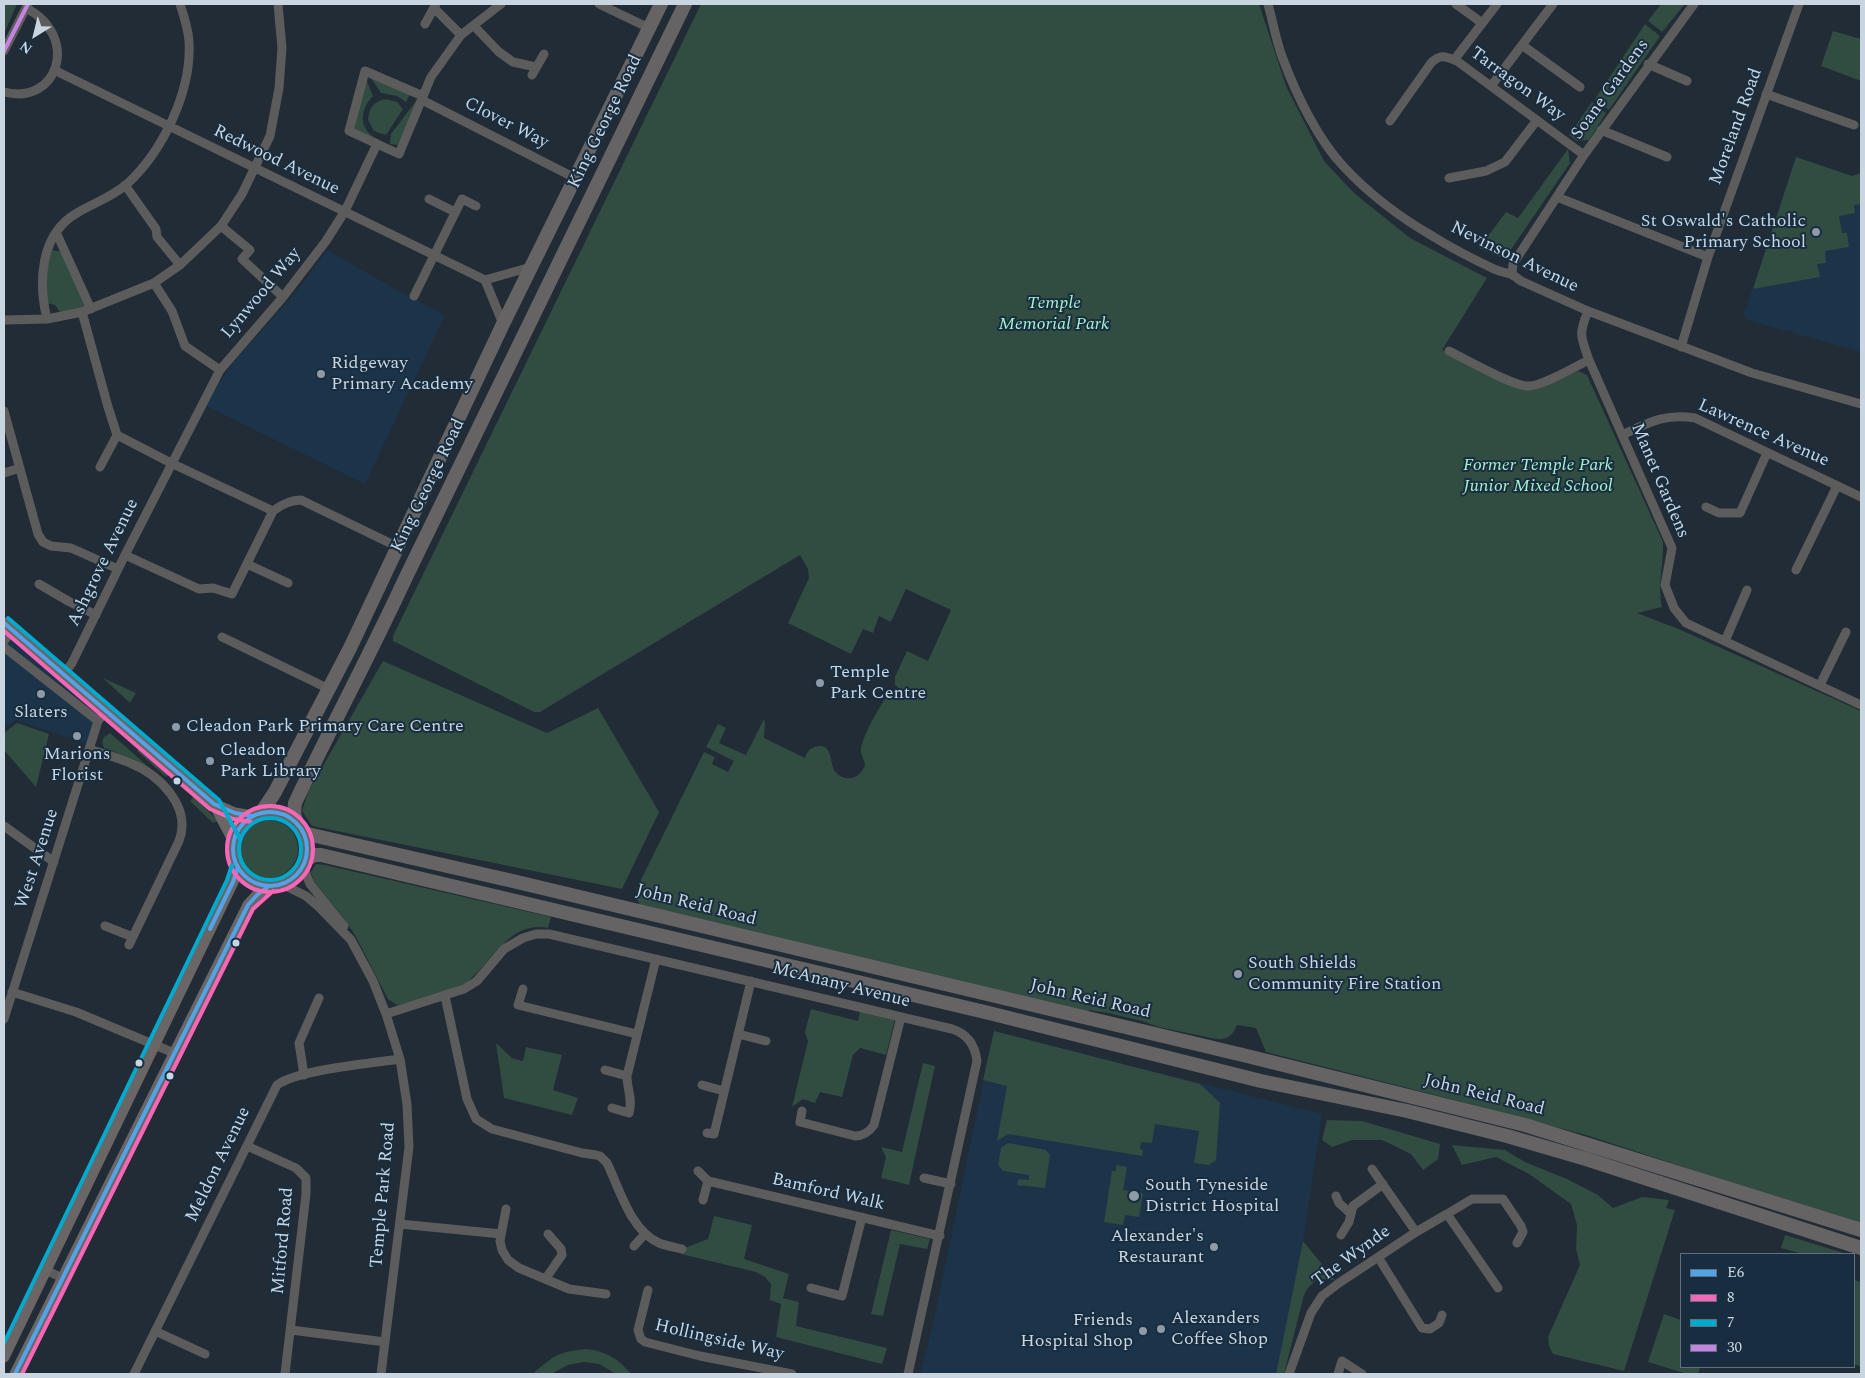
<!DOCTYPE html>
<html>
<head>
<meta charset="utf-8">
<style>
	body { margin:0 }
	#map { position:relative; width:1865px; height:1378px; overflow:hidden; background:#212c36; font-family:Spectral,serif }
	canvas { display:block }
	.frame { position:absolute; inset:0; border:5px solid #c9d6e2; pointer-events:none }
	.legend { position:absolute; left:1680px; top:1253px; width:175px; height:115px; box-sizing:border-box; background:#182d3f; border:1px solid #5f7180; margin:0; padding:6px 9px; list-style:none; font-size:15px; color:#c9d6e2 }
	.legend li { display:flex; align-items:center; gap:10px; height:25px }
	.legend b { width:25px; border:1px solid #5f7180 }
	.north { position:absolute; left:10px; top:10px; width:50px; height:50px; -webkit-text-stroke:4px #182d3f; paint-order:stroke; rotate:216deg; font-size:14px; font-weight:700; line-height:20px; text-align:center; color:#c9d6e2 }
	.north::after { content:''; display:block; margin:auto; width:18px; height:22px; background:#c9d6e2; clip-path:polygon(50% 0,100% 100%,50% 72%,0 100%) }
</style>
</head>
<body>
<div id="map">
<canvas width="1865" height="1378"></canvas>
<div class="frame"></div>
<ul class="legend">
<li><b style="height:6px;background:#53a3e8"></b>E6</li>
<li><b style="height:6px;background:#fa66b7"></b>8</li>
<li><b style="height:6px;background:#00a9ce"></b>7</li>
<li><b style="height:6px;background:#c483df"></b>30</li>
</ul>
<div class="north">N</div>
</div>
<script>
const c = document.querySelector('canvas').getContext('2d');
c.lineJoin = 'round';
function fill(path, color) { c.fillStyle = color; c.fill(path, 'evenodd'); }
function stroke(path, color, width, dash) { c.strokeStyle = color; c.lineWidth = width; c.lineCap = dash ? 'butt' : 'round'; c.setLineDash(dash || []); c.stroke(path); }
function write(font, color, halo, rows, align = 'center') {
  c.font = font + ' Spectral,serif'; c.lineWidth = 4; c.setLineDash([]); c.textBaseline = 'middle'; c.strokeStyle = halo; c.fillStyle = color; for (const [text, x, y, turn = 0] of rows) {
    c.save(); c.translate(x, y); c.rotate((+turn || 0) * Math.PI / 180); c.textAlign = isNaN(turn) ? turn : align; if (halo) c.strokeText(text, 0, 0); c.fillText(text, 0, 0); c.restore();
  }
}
const built = new Path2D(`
	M1796,157L1852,176L1861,173V352L1747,320L1744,315Z
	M327,250L406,295L445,315L365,484L206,406L217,386L234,361L297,291Z
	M4,632L99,710L87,744L16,720L9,726L4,720Z
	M994,1031L1322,1114L1303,1241L1276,1374H920L932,1329Z`);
const green = new Path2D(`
	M4,4H17L4,34Z
	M701,4H1259L1286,86L1324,161L1354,193L1410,238L1487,278L1442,350L1513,387L1534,390L1578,371L1587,375L1663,542C1664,564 1657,585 1662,607L1637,613L1681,630L1861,711V1225L1586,1135L1447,1098L1266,1052L1256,1028L1237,1025C1233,1035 1228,1040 1216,1039L1159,1027L1142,1021L1108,1013L1089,1010L1087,1014L643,908C636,900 635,896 638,886L704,752L715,757L712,764L728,772L734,761L706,747L718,724L726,728L719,743L746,755L764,719L765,724L764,738L805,758C807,752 809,749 815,747C832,741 830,761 834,770C839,778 850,781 858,775C861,773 863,769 865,766C865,760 861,756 861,750C860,741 880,705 887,696L893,695L904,700L907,694L895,685V677L907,651L928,661L951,610L906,589L891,622L879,616L873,633L863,629L851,654L788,623L809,578L808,569L800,555L540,712H534L393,641V636Z
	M1661,4H1685L1662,32L1648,21Z
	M1645,24L1660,36L1609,110L1595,99Z
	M1833,31L1861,39V81L1821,66Z
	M369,75L410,94L406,102L397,96L381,93Z
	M366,79L373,96C358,111 359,132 380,140L378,142L352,130Z
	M386,99L397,102L403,109L386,135L374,131L368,120C369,108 374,101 386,99Z
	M416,101L418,102L398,145L390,144L391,134Z
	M1592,102L1606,113L1589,140L1577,141L1569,135Z
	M1568,149L1570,163L1510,251L1500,257L1479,248L1506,212L1518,218Z
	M1796,157L1852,176L1861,173V204L1854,205L1855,213L1839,216L1842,233H1847L1849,247L1825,251L1826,263L1817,264L1820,277L1753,289Z
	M51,249L56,251H62L86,308L60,312L55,305L47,303V270Z
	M383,661L547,733L598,708L659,812L622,889L312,826L302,811L308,792Z
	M103,678L136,693L130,703Z
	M17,723L49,734L36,787L4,750V733Z
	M110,733L151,769L133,759L104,748L102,742L104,737Z
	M140,748L170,773L166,777L137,751Z
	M194,796L214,817L218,821L213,823L190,801Z
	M240 849a29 29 0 1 1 58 0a29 29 0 1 1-58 0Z
	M316,864L325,865L551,917L548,928C509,920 492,963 467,982C457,989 410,1005 397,1005L388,999L355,935L343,917L314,882L311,872Z
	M811,1009L858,1021L860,1011L895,1019L886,1055L860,1048L853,1055L842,1097L820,1092L815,1103L803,1099L792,1107L808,1041L805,1032Z
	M994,1031L1200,1084L1220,1103L1216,1160L1209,1165L1194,1163L1199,1131L1155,1124L1152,1143L1141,1142L1140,1149L1143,1150L1142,1156L1008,1134L997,1141L1007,1086L983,1080Z
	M496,1043L512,1058L523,1061L526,1047L562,1055L553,1090L578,1098L572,1115L504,1098Z
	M923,1063L935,1066L909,1185L881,1178L886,1157L881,1147L902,1152Z
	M1327,1120L1362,1121L1440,1144L1438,1159L1423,1170L1411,1154L1382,1140H1352L1332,1147L1322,1140Z
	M1008,1143L1046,1150L1050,1155L1045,1188L1017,1185L1018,1180L1020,1179L1029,1180V1175L1003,1171L998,1165L1001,1148Z
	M1452,1145L1505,1150L1525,1162L1567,1179L1598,1195L1613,1208L1642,1197L1669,1200L1666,1208L1675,1210L1624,1371L1553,1354L1549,1346L1548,1337L1580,1265L1576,1249L1577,1225L1571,1204L1529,1174L1496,1157L1462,1165Z
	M1116,1165L1127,1167L1123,1190L1143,1193L1139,1217L1125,1215L1123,1225L1104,1222L1112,1171H1116Z
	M714,1216L752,1225L744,1259L789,1274L783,1298L799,1302L796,1326L887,1348L882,1364L776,1337L781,1304L770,1300L771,1284L765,1277L756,1272L681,1254L682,1249L708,1239Z
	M891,1230L930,1239L927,1249L900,1244L883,1316L871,1314Z
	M1785,1235L1847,1254H1803L1781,1248Z
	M1303,1241L1335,1280L1317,1279L1307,1289L1304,1295L1284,1374H1276Z
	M1854,1280L1861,1282V1367L1854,1364Z
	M1664,1314L1681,1320V1367H1700L1698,1374H1687L1648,1362Z
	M586,1349C606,1351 619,1359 631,1374H616L599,1364L584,1362L568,1365L551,1374H533C554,1355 558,1352 586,1349Z`);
const minor = new Path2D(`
	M599,4L649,28
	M1268,4C1273,22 1276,41 1283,59C1296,94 1318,140 1344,167C1370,195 1401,218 1434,237C1453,249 1473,259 1494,269C1507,275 1508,270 1521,281L1588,311L1752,373L1861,404
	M1456,4L1482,23
	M434,8L461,35
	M425,24L436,4
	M474,26L499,52L513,62L536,67
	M1522,45L1580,87
	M4,51L28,4
	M1454,60L1497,4
	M1648,64L1687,81
	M54,70L485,280L503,324
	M532,75L544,54
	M1491,86L1553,4
	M4,92C59,106 80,36 26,8
	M1766,94L1854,125
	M423,96L365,71L349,131L399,154L431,77L461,35L501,4
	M422,100L575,178
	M1390,121L1431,63C1440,54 1445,56 1457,61L1584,155
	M1601,130L1667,157
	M1449,178L1486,171L1505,162L1537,120
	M125,185L156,229L157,237L180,265
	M1557,197L1708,257
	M429,199L455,212
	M221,226L250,250L242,259L283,297
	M56,232L91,309
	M1512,273L1513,264L1584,155L1694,4
	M485,280L531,267
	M154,283L172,311L185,346L220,370
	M414,296L462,199L476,206
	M1588,311C1578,335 1581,337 1589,360L1672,548L1665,585L1674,608L1686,623L1861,705
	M82,312L108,407L117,435L171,463L273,511
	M47,319C38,282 40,234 77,213C94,203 112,197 127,184C163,151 192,91 189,41C188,29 184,16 180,4
	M4,320L47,319L82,312L154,283L180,265L221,226L242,194L270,136L279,88L282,48L278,4
	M1681,347L1708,257L1799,4
	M1449,351C1466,359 1512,386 1528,386C1541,387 1576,366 1589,360
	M4,411L38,534L43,542L51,546L71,548L118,569
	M1622,435C1648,423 1665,413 1695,418L1861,497
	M100,467L117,435
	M4,473L20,468
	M1706,507L1719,513H1740L1767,453
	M125,555L199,589L213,588L232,594L273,511C282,504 290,500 301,500L398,547
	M247,564L288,583
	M1796,570L1837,486
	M39,584L68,601L96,615
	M222,637L329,689
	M4,641L12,631
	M1725,641L1747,590
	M4,647L98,721
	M63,675L72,663L125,555L220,370L283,297L326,241L345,211L377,144
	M1820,685L1846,632
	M89,749C103,754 117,757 130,763C160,775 192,807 179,841L129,945
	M4,826L54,862
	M304,864L306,874L310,884L344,926
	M282,884L306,896L319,907L351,940L373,981L386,1014L400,1059L407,1104L409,1147L381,1374
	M105,926L133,937
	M523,989L518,1005L637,1034
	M12,992L76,1012L174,1053
	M445,996L467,1099L476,1119L492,1129L582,1153L596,1155L600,1156L607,1163C620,1190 631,1231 659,1243C666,1246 675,1247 682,1249
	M386,1014L464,989L477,981L504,949L523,938L536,934H549L952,1029C968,1034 975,1045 977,1061L908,1374
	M4,1019L98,721L106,711
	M738,1034L766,1041
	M605,1070L627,1076
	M304,1075L299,1043L319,998
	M702,1085L724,1091
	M612,1108L629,1113C633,1100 627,1089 627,1076L656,959
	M802,1111L800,1122L855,1136C864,1136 869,1132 874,1125L901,1017
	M707,1133L714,1134L751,981
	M247,1146L296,1168L306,1178V1194L285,1374
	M1372,1169L1416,1232
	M698,1171L708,1181L703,1200
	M924,1178L951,1184
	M708,1181L940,1236
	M1336,1196L1339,1203L1351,1214
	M506,1209L500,1241L502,1250L508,1260L519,1268L569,1289L606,1294
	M400,1224L501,1234
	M1341,1235L1349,1222L1353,1206L1383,1184
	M634,1246L645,1234
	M1378,1257L1422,1328L1430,1329L1439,1323L1442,1315
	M46,1270L62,1278
	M546,1278L562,1255L561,1249L548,1234
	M811,1288L842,1296L862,1217
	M1498,1288L1447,1214L1472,1199H1503L1521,1226L1523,1232L1517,1243
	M648,1290L638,1330L641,1339L645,1342L700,1356L792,1374
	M291,1330L385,1342
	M155,1331L205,1354
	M134,1374L277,1085C297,1070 372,1063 400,1059
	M1289,1374L1311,1313L1322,1296L1339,1283L1416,1232L1447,1214
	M1338,1374L1342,1361L1362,1374`);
const major = new Path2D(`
	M4,623L214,804L235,813L252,816
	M214,804L234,842
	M4,1357L233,882L238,867
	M15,1374L248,905L257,895L269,886`);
const highway = new Path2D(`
	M233 849a37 37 0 1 1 74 0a37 37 0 1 1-74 0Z
	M261,813L275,792L350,648L503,324L661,4
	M297,824L294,813L295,803C331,727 371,653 406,577L685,4
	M303,833L517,882L1247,1056L1525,1125L1861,1230
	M306,859L315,855H321L989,1013L1261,1081L1407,1111L1507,1136L1586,1159L1861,1248`);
const bus1 = new Path2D(`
	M4,623L214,804L235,813L252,816
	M233 849a37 37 0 1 1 74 0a37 37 0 1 1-74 0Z
	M210,929L233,882L238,867
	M15,1374L248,905L257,895L269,886`);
const bus2 = new Path2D(`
	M4,631L210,809L233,819L251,822
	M227 849a43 43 0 1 1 86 0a43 43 0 1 1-86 0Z
	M22,1374L253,909L273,891`);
const bus3 = new Path2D(`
	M8,618L219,800L240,839
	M239 849a31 31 0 1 1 62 0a31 31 0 1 1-62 0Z
	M4,1343L227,880L232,865`);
const bus4 = new Path2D(`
	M4,51L28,4`);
const markers = [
	[1816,232,5,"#8e9aa6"],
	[321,374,5,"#8e9aa6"],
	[820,683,5,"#8e9aa6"],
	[41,694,5,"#8e9aa6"],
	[176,727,5,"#8e9aa6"],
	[77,736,5,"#8e9aa6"],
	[210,761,5,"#8e9aa6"],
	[177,781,4.5,"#c9d6e2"],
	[236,943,4.5,"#c9d6e2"],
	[1238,974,5,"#8e9aa6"],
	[139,1063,4.5,"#c9d6e2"],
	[170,1076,4.5,"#c9d6e2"],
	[1134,1196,6,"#8e9aa6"],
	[1214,1247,5,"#8e9aa6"],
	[1161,1329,5,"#8e9aa6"],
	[1143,1331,5,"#8e9aa6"]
];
const streetNames = [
	["Tarragon Way",1517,85,36],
	["Soane Gardens",1611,90,-54],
	["King George Road",606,122,-64],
	["Clover Way",506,124,27],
	["Moreland Road",1737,127,-70],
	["Redwood Avenue",276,161,26],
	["Nevinson Avenue",1514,258,26],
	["Lynwood Way",262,294,-50],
	["Lawrence Avenue",1763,434,24],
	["Manet Gardens",1659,481,67],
	["King George Road",429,486,-64],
	["Ashgrove Avenue",104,563,-64],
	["West Avenue",38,859,-72],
	["John Reid Road",696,906,14],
	["McAnany Avenue",841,986,14],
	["John Reid Road",1090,1000,13],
	["John Reid Road",1484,1096,14],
	["Meldon Avenue",219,1165,-64],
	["Bamford Walk",828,1193,13],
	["Temple Park Road",384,1195,-85],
	["Mitford Road",284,1241,-85],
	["The Wynde",1352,1257,-36],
	["Hollingside Way",719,1341,13]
];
const poiNames = [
	["St Oswald's Catholic",1806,222,"right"],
	["Primary School",1806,243,"right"],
	["Ridgeway",331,364],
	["Primary Academy",331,385],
	["Temple",830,673],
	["Park Centre",830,694],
	["Slaters",41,713,"center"],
	["Cleadon Park Primary Care Centre",186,727],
	["Cleadon",220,751],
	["Park Library",220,772],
	["Marions",77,755,"center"],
	["Florist",77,776,"center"],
	["South Shields",1248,964],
	["Community Fire Station",1248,985],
	["South Tyneside",1145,1186],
	["District Hospital",1145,1207],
	["Alexander's",1204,1237,"right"],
	["Restaurant",1204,1258,"right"],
	["Alexanders",1171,1319],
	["Coffee Shop",1171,1340],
	["Friends",1133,1321,"right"],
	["Hospital Shop",1133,1342,"right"]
];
const parkNames = [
	["Temple",1054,304],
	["Memorial Park",1054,325],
	["Former Temple Park",1538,466],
	["Junior Mixed School",1538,487]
];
fill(built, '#1c344a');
fill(green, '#314c40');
stroke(minor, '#5d5c5c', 9);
stroke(major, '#696665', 11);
stroke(highway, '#656363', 14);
stroke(bus1, '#53a3e8', 4);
stroke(bus2, '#fa66b7', 4);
stroke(bus3, '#00a9ce', 4);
stroke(bus4, '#c483df', 4);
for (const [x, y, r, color] of markers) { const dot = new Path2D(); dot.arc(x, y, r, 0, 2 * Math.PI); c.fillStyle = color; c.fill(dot); stroke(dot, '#182d3f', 2); }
write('18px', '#c9d6e2', '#182d3f', streetNames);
write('18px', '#c9d6e2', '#182d3f', poiNames, 'left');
write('italic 18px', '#a7f1c9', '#182d3f', parkNames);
</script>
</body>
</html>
